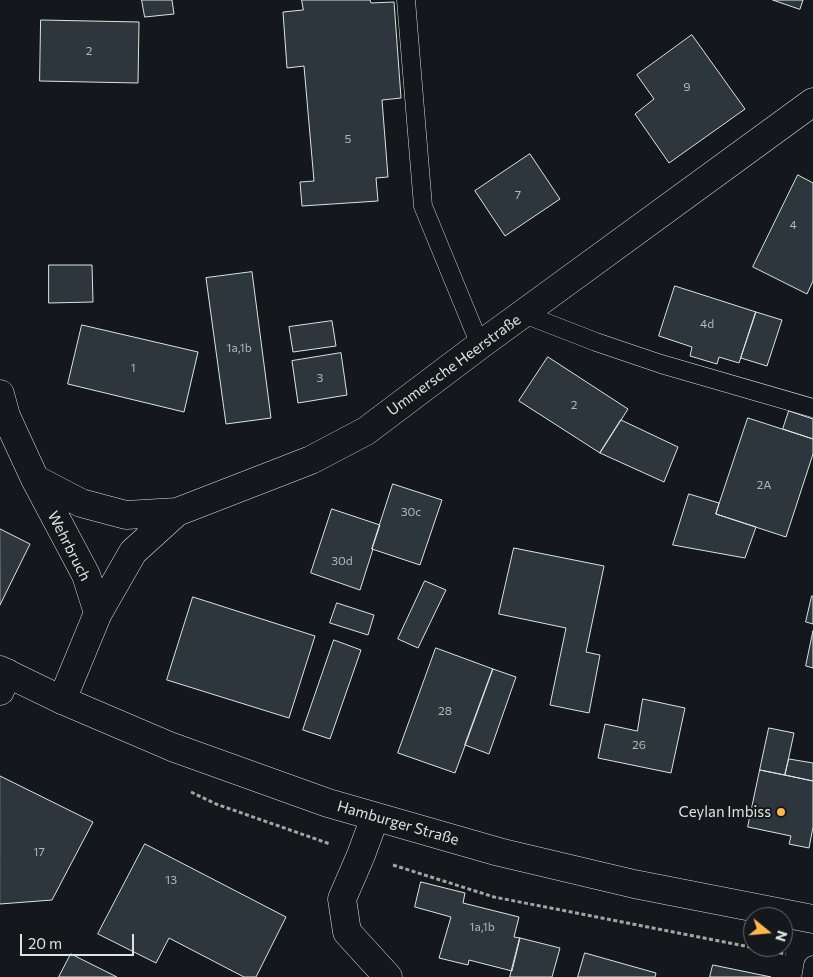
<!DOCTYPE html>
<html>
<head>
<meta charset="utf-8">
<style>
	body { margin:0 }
	#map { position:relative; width:813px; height:977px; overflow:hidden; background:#14181c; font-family:Commissioner,sans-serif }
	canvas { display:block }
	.north { position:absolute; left:743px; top:907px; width:50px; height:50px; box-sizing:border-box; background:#14181c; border:1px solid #626a69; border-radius:50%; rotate:107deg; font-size:14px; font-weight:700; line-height:20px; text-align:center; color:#d8e6dc }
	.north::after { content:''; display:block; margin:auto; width:18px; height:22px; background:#ffb74d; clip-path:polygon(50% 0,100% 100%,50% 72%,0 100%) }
	.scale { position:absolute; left:20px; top:934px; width:114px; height:22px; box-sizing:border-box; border:2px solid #d8e6dc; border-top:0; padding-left:6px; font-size:15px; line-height:18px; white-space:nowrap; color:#d8e6dc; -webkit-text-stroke:4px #14181c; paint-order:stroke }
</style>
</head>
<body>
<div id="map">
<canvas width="813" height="977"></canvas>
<div class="north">N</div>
<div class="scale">20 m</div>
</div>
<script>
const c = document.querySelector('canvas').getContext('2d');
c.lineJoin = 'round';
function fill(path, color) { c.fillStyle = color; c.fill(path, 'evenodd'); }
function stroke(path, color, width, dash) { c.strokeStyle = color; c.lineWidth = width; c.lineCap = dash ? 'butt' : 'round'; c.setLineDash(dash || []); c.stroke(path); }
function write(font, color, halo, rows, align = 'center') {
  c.font = font + ' Commissioner,sans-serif'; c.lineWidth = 4; c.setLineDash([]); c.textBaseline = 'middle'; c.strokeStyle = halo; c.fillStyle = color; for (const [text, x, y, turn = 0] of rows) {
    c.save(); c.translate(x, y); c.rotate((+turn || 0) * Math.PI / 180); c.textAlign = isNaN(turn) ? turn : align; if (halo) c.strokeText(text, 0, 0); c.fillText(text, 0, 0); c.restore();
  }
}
const building = new Path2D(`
	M142,0H172L174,14L145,17Z
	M302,0H370L371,3L394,2L401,98L382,100L388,177L376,178L378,201L302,206L300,182L314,181L304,66L287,68L283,12L303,10Z
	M773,0H803L800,9Z
	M41,20L139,22L138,83L40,81Z
	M692,35L745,109L669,163L635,114L654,99L637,75Z
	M530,154L560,199L505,236L475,191Z
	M798,175L813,183V281L807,294L753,267Z
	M49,265H92L93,302L49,303Z
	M252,272L271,418L226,424L206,278Z
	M675,286L756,312L739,363L719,357L717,364L690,356L692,347L659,336Z
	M756,312L782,320L767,366L741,358Z
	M332,321L336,346L293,352L289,327Z
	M82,325L198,352L184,412L68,384Z
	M341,353L347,395L298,403L292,361Z
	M548,357L628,409L600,453L519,401Z
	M789,411L813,419V439L783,429Z
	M748,418L813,439V454L786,537L716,514Z
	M621,420L678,447L664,482L600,453Z
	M393,484L442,500L420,565L372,549Z
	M689,494L719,503L716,514L756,527L745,558L673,545Z
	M332,509L380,525L372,549H373L360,590L311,573Z
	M0,529L30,544L0,605Z
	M514,548L604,566L586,652L600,655L589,713L550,705L566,628L499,614Z
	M425,581L446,590L418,648L398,639Z
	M812,596H813V624L806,622Z
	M193,597L315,636L289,718L167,680Z
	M337,603L374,615L368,635L330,623Z
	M813,631V668L806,666Z
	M334,640L361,650L330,739L303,730Z
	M436,648L493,669L455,773L398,753Z
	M493,669L516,677L489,754L465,745Z
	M643,699L685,708L671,773L598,758L605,724L637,731Z
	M769,728L794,733L785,775L760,770Z
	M789,759L813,763V781L785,775Z
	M760,770L813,781V827L809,848L789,844L791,836L748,827Z
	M0,776L93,822L52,900L0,904Z
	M145,844L286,917L256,977H244L169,938L156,963L98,934Z
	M421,882L465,893L463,903L519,917L514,937L520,938L512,971L469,960L468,965L439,958L451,917L415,907Z
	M520,938L560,948L552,977H510Z
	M585,953L656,973L655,977H578Z
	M71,954L117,977H59Z
	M713,965L771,977H710Z`);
const path = new Path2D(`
	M191,792L216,804L330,844
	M393,865L494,897L786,954`);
const lane = new Path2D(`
	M406,0L423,206L480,345
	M524,314L596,342L661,364L813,408
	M811,977L813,965`);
const street = new Path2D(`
	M0,394L6,416L35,479L86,575L98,613
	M35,479L81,503L126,515L177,512
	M0,691L7,673
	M62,700L98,613L133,552L177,512L311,460L366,431L480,345L813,102
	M375,817L361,855L342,899L347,932L388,977`);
const secondary = new Path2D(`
	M0,670L62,700L172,747L328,803L499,852L634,884L813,919`);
const markers = [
	[781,812,5,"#ffb74d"]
];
const numberNames = [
	["2",89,51],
	["9",687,87],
	["5",348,139],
	["7",518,195],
	["4",793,225],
	["4d",707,324],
	["1a,1b",239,348],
	["1",133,368],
	["3",320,378],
	["2",574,405],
	["2A",764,485],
	["30c",411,512],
	["30d",342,561],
	["28",445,711],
	["26",639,745],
	["17",39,852],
	["13",171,880],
	["1a,1b",482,927]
];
const streetNames = [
	["Ummersche Heerstraße",454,365,-36],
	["Wehrbruch",69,546,63],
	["Hamburger Straße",398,823,16]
];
const poiNames = [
	["Ceylan Imbiss",771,812]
];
fill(building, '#2c363c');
stroke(building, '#d8e6dc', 1);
stroke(lane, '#d8e6dc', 19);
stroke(street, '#d8e6dc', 29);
stroke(secondary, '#d8e6dc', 29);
stroke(path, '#9da8a2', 3, [4, 2.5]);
stroke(lane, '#14181c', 18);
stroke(street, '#14181c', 28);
stroke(secondary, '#14181c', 28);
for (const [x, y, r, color] of markers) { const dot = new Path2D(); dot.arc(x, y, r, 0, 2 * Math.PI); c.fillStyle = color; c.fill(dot); stroke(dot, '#14181c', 2); }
write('12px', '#adbab4', null, numberNames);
write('15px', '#d8e6dc', '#14181c', streetNames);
write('15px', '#d8e6dc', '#14181c', poiNames, 'right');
</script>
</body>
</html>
